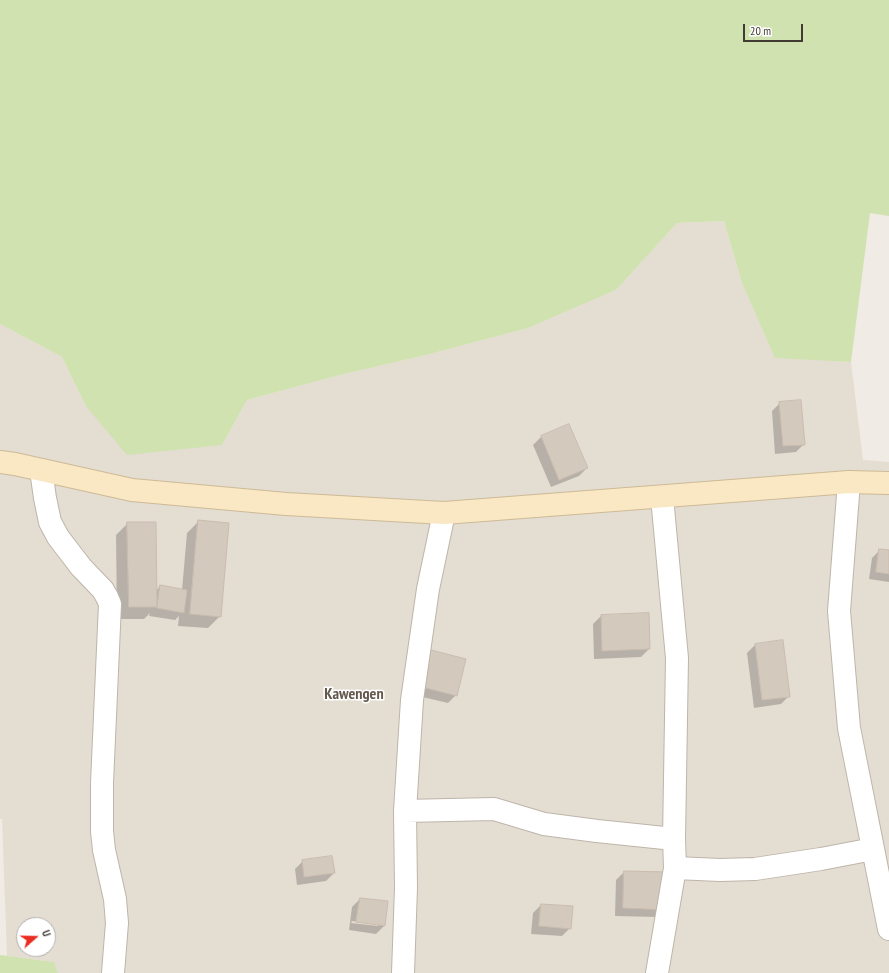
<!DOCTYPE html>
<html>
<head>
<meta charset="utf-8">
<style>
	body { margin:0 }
	#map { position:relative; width:889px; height:973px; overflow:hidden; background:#f0ebe4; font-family:"PT Sans Narrow",sans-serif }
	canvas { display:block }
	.north { position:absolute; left:16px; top:917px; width:40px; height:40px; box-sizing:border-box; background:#fff; border:1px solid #b3b1ae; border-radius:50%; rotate:70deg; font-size:11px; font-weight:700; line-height:16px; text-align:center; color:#423b34 }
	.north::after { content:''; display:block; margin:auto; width:14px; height:18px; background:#ea2d21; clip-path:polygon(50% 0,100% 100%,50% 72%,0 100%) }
	.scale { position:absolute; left:743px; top:24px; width:60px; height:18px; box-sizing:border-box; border:2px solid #423b34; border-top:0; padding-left:5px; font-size:12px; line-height:14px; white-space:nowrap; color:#423b34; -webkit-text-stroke:3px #fff; paint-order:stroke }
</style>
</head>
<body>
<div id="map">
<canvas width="889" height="973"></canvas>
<div class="north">U</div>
<div class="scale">20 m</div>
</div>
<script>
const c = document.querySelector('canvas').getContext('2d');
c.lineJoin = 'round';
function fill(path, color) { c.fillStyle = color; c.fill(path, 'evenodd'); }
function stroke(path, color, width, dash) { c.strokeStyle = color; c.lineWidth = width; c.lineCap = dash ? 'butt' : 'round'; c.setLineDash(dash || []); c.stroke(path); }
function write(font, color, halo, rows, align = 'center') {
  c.font = font + ' "PT Sans Narrow",sans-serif'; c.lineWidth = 3; c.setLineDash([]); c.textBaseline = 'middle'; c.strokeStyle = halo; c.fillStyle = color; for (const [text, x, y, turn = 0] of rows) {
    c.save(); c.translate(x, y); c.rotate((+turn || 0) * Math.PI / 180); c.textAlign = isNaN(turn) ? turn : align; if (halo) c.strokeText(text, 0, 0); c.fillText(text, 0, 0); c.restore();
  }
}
const residential = new Path2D(`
	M724,221L742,283L775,357L851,362L863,460L889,462V973H58L54,962L7,956L2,819H0V324L62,357L86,406L222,445L247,400L340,375L426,355L528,328L616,290L677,223ZM24,925H48V949H24Z`);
const green = new Path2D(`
	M0,0H889V216L870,213L851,362L775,358L742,283L724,221L677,223L616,290L528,328L426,355L340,375L247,400L222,445L127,455L86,406L62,357L0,324Z
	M0,955L54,962L58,973H0Z`);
const shadow = new Path2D(`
	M780,403L804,444L796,452L775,454L772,411Z
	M569,426L587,468L579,476L551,487L533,445L541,437Z
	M199,521L220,616L208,628L178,626L179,616L175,620L149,616L150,613L144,619H117L116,535L128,523L156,591L160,586L182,590L187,533Z
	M880,550L889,551V582L869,579L872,558Z
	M601,616L649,649L641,657L594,659L593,624Z
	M782,641L789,696L781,704L754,708L747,653L755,645Z
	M431,651L456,695L448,703L414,695L423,659Z
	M303,861L334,873L326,881L297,885L295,869Z
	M624,872L666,909L658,917L615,916L616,880Z
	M360,899L384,926L376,934L349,930L352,907ZM352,921L378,924V926L351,923Z
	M541,905L572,907L570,928L562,936L531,934L533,913Z`);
const building = new Path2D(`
	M801,400L805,445L783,446L779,402Z
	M569,424L588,468L559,480L541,436Z
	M198,520L229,523L221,617L190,614Z
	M127,522H156L157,607H129Z
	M879,549L889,550V574L876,572Z
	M160,585L187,590L184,613L157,608Z
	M649,613L650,649L602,651L601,615Z
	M783,640L790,697L762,700L755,644Z
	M431,650L466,659L457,696L422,687Z
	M332,856L335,873L304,877L302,860Z
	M624,871L668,872L667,910L623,908Z
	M360,898L388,901L385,926L356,922Z
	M541,904L573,906L571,929L539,926Z`);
const minor = new Path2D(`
	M41,470L45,498L50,522L58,537L81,567L103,590L107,597L110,604L102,783V831L104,850L115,899L117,923L113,973
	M849,482L839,611L849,728L889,929
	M405,811L494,809L544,824L597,831L674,839
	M675,868L720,870L755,869L821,859L873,849
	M403,973L406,888L405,811L412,700L428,589L444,513
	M657,973L675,868L674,839L677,658L662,497`);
const secondary = new Path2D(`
	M0,462L15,464L132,490L286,504L444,513L849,482L889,483`);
const quarterNames = [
	["Kawengen",354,694]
];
fill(residential, '#e4ddd2');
fill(green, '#d0e2af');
fill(shadow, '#0003');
fill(building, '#d4c9bd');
stroke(building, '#cbbdae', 1);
stroke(minor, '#beb5aa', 24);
stroke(secondary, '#cdba96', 24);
stroke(minor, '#fff', 22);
stroke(secondary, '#fae8c4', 22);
write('bold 16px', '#64584c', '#fff', quarterNames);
</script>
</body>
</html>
